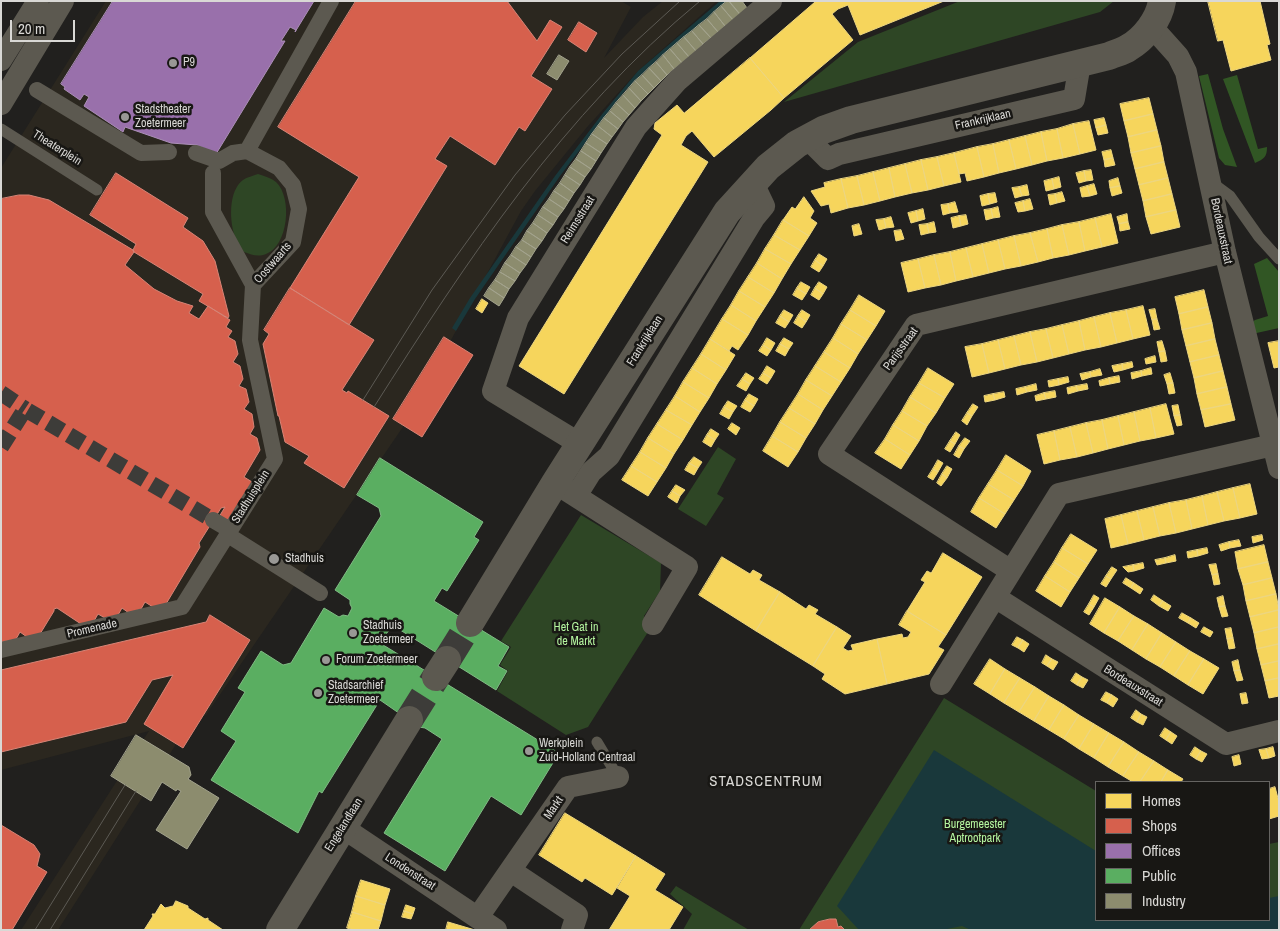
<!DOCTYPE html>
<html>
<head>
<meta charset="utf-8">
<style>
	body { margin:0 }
	#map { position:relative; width:1280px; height:931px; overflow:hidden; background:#21201e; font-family:"Archivo Narrow",sans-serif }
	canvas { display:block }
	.frame { position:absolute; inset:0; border:2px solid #d9d8d5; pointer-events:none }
	.legend { position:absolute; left:1095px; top:781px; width:175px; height:140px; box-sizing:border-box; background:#181714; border:1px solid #656461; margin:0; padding:6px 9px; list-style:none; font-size:15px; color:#d9d8d5 }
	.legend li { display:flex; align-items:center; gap:10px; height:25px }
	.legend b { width:25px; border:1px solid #656461 }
	.scale { position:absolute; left:10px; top:20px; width:65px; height:22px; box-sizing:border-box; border:2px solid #d9d8d5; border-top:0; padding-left:6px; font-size:15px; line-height:18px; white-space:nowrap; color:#d9d8d5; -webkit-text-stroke:4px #181714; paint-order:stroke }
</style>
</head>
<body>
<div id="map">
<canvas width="1280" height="931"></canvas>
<div class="frame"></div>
<ul class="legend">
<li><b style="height:14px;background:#f6d55c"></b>Homes</li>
<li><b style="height:14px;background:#d6604d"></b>Shops</li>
<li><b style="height:14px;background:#9970ab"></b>Offices</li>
<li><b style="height:14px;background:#5aae61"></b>Public</li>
<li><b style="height:14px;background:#8c8c6e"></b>Industry</li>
</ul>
<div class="scale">20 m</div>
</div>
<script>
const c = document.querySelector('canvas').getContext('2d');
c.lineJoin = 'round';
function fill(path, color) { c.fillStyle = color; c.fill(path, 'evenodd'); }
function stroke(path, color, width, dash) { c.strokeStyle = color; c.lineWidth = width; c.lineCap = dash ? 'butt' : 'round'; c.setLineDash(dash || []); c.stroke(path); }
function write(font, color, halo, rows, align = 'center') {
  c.font = font + ' "Archivo Narrow",sans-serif'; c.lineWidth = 5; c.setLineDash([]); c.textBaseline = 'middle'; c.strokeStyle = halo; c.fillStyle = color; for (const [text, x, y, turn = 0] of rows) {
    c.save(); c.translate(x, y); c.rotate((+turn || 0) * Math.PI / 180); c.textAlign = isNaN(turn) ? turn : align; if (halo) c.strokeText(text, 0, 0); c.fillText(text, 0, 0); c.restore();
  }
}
const built = new Path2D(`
	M106,1H621L631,7L604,58L643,17L663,1H717L638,71L588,126L535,191L521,211L407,421L206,715L192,719L58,930H21L149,731L1,770V168Z`);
const green = new Path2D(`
	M960,1H1114L1100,12L784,102L858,42Z
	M258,174C264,176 271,178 276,182C293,198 288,246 266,254C258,257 252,255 244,252C241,248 238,243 236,239C229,223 228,191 243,180C247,177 253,176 258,174Z
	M718,447L736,459L717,494L724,498L706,526L678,509Z
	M581,515L661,563L660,591L644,616L648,632L588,727L566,735L497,691L508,671L500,665L511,647L501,641Z
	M944,698L1096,791V920H1269V844L1279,842V930H799Z
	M676,886L749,930H683L692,914L670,894Z`);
const forest = new Path2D(`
	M1208,74L1223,129L1237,167L1225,165L1219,158L1199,76Z
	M1237,75L1258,149L1267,147C1267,157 1264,159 1255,163L1223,79Z
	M1267,258L1279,272V328L1252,334L1249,325L1255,320L1268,316L1254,264Z`);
const water = new Path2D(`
	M720,1H728L658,59L624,92L560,176L475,299L456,331L452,328L470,298L555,176L603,113L638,71Z
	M934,750L1096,851V920H1269V898L1279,896V930H971L962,926L942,930H859L837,906Z`);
const homes = new Path2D(`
	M814,1H944L860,35L848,5L838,9L832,14L853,40L784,98L750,58L815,2Z
	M1208,1H1260L1270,44L1267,45L1271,60L1231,71L1223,40L1218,41Z
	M750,58L784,98L771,110L714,157L692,131L686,136L681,145L708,162L564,394L519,366L662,135L654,129L655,123L677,105L684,113Z
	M1149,98L1153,114L1124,121L1120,104Z
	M1153,114L1157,130L1128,137L1124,121Z
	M1104,118L1106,125L1096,128L1094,120Z
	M1089,121L1096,150L1080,154L1073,124Z
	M1073,124L1080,154L1063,158L1057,129Z
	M1106,125L1108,133L1098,135L1096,128Z
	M1057,129L1063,158L1047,161L1041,132Z
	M1157,130L1161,146L1131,153L1128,137Z
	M1041,132L1047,161L1032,165L1025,136Z
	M1025,136L1032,165L1016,169L1009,140Z
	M1009,140L1016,169L999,173L993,144Z
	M993,144L999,173L984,177L977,147Z
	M1161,146L1164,162L1135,169L1131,153Z
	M977,147L984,177L967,181L965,173L959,174L954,153Z
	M1111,150L1113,158L1104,160L1102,152Z
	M954,153L961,182L944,186L937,157Z
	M937,157L944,186L928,190L921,160Z
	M1113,158L1115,165L1105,167L1104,160Z
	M921,160L928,190L912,193L905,164Z
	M1164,162L1168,178L1139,185L1135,169Z
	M905,164L912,193L895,197L889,168Z
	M889,168L895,197L880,201L873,172Z
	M1091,170L1093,180L1086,181L1084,171Z
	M1084,171L1086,181L1079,183L1076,173Z
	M873,172L880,201L864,205L857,176Z
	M857,176L864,205L848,208L841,179Z
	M1059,177L1061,187L1054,189L1052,179Z
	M1118,178L1120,186L1110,188L1109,181Z
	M1168,178L1172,194L1143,201L1139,185Z
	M841,179L848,208L831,213L829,204L821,206L811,191L825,187L824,183Z
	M1052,179L1054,189L1046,191L1044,181Z
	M1094,184L1097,194L1090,196L1087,186Z
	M1027,185L1029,195L1022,196L1019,187Z
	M1087,186L1090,196L1082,197L1080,188Z
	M1120,186L1122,193L1112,196L1110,188Z
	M1019,187L1022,196L1015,198L1012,188Z
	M1062,192L1065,201L1057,203L1055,194Z
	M995,193L997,202L990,204L988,194Z
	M988,194L990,204L982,206L980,196Z
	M1055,194L1057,203L1050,205L1048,195Z
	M1172,194L1176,210L1146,217L1143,201Z
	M804,197L814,211L810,218L817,223L809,236L783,220L792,207L795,209Z
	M1030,199L1033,209L1025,211L1023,201Z
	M1023,201L1025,211L1018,212L1015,203Z
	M955,202L958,212L950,213L948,204Z
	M948,204L950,213L943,215L941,205Z
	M998,207L1000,217L993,218L991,209Z
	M923,209L925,219L918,221L916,211Z
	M991,209L993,218L986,220L984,210Z
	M1176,210L1180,227L1151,234L1146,217Z
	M916,211L918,221L911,223L908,213Z
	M1111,214L1118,243L1102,247L1095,218Z
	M1127,214L1128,222L1119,224L1117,217Z
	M966,215L968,224L961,226L959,216Z
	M959,216L961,226L953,228L951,218Z
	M891,217L894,227L886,228L884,219Z
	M1095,218L1102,247L1085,251L1079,222Z
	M884,219L886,228L879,230L876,220Z
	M783,220L809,236L800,250L774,235Z
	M934,222L936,232L929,233L927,224Z
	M1079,222L1085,251L1069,255L1062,225Z
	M1128,222L1130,229L1120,231L1119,224Z
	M859,224L862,234L854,236L852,226Z
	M927,224L929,233L921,235L919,225Z
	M1062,225L1069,255L1053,258L1047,229Z
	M1047,229L1053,258L1038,262L1030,233Z
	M901,230L904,239L896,241L894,231Z
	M1030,233L1038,262L1021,266L1014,236Z
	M774,235L800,250L791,264L765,249Z
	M1014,236L1021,266L1005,269L998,240Z
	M998,240L1005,269L989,273L982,244Z
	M982,244L989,273L973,277L966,248Z
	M966,248L973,277L956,281L950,252Z
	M765,249L791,264L782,279L757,263Z
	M950,252L956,281L941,285L934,255Z
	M819,254L827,259L823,266L815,260Z
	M934,255L941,285L925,288L918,259Z
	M918,259L925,288L908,292L901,263Z
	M815,260L823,266L819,272L811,267Z
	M757,263L782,279L774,293L748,277Z
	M748,277L774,293L765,307L739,291Z
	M801,282L810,287L806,294L797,288Z
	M819,282L827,287L823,294L815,288Z
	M797,288L806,294L802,300L793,295Z
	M815,288L823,294L819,300L811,295Z
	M1204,290L1208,307L1179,314L1175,297Z
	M739,291L765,307L756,321L731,305Z
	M859,295L885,311L876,326L850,310Z
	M482,299L488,303L482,313L476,309Z
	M731,305L756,321L748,335L722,319Z
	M1143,306L1150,335L1133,339L1126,310Z
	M1208,307L1212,323L1182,330L1179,314Z
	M1155,309L1157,319L1152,320L1149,310Z
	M784,310L793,315L789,322L780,316Z
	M802,310L810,315L806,322L798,316Z
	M850,310L876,326L867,340L841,324Z
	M1126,310L1133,339L1117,343L1110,313Z
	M1110,313L1117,343L1101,347L1094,317Z
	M780,316L789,322L785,328L776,323Z
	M798,316L806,322L802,328L794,323Z
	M1094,317L1101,347L1085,350L1079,321Z
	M722,319L748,335L738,350L732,346L729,351L710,339Z
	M1157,319L1160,329L1154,330L1152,320Z
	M1079,321L1085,350L1069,354L1062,325Z
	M1212,323L1215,339L1186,346L1182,330Z
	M841,324L867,340L858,354L833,338Z
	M1062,325L1069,354L1053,358L1046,329Z
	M1046,329L1053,358L1037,362L1030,332Z
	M1030,332L1037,362L1021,365L1014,336Z
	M1014,336L1021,365L1005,369L998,340Z
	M767,338L775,343L771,350L763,345Z
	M784,338L793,343L789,349L780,344Z
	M833,338L858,354L850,368L824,352Z
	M710,339L735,355L726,370L701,354Z
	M1215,339L1219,355L1190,362L1186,346Z
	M998,340L1005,369L989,373L982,344Z
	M1162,341L1165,351L1159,352L1157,342Z
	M1279,341V367L1274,368L1268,343Z
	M780,344L789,349L785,356L776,351Z
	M982,344L989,373L972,377L965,347Z
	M763,345L771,350L767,356L759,351Z
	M1165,351L1167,361L1161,362L1159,352Z
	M824,352L850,368L841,382L815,366Z
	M701,354L726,370L717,384L692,368Z
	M1219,355L1223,371L1194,378L1190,362Z
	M1155,356L1156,362L1146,364L1145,359Z
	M1132,362L1133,367L1123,370L1122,364Z
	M1122,364L1123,370L1114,372L1112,366Z
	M767,366L775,371L771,378L763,373Z
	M815,366L841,382L832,396L806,380Z
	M692,368L717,384L709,398L683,382Z
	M928,368L954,384L945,398L919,383Z
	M1151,368L1152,374L1142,376L1141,371Z
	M1100,369L1102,375L1091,377L1090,372Z
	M1141,371L1142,376L1132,379L1131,373Z
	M1223,371L1227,387L1197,394L1194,378Z
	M1090,372L1091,377L1082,380L1080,374Z
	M746,373L754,378L750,384L742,379Z
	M763,373L771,378L767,384L759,379Z
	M1170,373L1173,383L1167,384L1164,375Z
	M1119,376L1120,382L1110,384L1109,378Z
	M1068,377L1069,382L1059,385L1058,379Z
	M1109,378L1110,384L1100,386L1099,381Z
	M742,379L750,384L746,391L737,386Z
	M1058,379L1059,385L1049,387L1048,381Z
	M806,380L832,396L823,410L798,394Z
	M683,382L709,398L700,412L675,396Z
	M919,383L945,398L936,413L910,397Z
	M1173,383L1175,393L1169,394L1167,384Z
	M1036,384L1037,390L1027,392L1025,387Z
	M1087,384L1088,389L1078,391L1076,386Z
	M1076,386L1078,391L1068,394L1067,388Z
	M1025,387L1027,392L1017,395L1016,389Z
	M1227,387L1231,404L1201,410L1197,394Z
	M1055,391L1056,397L1046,399L1044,393Z
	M1004,392L1005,397L995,400L993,394Z
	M1044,393L1046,399L1036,401L1035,396Z
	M749,394L758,399L754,406L745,400Z
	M798,394L823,410L815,424L789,408Z
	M993,394L995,400L985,402L984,396Z
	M675,396L700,412L692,425L666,410Z
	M910,397L936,413L927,426L902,411Z
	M745,400L754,406L750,412L741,407Z
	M728,401L737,406L733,412L724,407Z
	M973,404L978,407L972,416L967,413Z
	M1166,404L1174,434L1156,438L1150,408Z
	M1231,404L1235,420L1205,427L1201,410Z
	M1178,405L1180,415L1174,416L1172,406Z
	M724,407L733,412L729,419L720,414Z
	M789,408L815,424L806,438L780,422Z
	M1150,408L1156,438L1140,441L1134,412Z
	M666,410L692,425L683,440L657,424Z
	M902,411L927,426L919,441L893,425Z
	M1134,412L1140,441L1124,445L1118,416Z
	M967,413L972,416L967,425L962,421Z
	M1180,415L1182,425L1177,426L1174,416Z
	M1118,416L1124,445L1108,449L1102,420Z
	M1102,420L1108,449L1093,453L1086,423Z
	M780,422L806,438L798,452L772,436Z
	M732,423L740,428L736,435L728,429Z
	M1086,423L1093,453L1077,457L1070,427Z
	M657,424L683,440L674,454L648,438Z
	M893,425L919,441L910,455L885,439Z
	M1070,427L1077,457L1060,460L1054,431Z
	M711,429L719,434L715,440L707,435Z
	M1054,431L1060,460L1044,464L1037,435Z
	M956,432L960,435L955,444L950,441Z
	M707,435L715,440L711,447L703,442Z
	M772,436L798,452L788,467L763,451Z
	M648,438L674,454L666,468L640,452Z
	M965,438L970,441L964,449L959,446Z
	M885,439L910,455L901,469L875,453Z
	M950,441L955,444L950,452L945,449Z
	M959,446L964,449L959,458L954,455Z
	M640,452L666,468L657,482L631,466Z
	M1006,455L1031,471L1023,486L997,470Z
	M694,457L702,462L698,468L689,463Z
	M938,460L943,463L938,472L933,469Z
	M689,463L698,468L694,475L685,470Z
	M631,466L657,482L648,496L622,480Z
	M947,466L952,469L947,478L942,474Z
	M933,469L938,472L933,480L928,477Z
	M997,470L1023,486L1014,500L988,484Z
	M942,474L947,478L941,486L937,483Z
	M988,484L1014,500L1005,514L979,498Z
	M1250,484L1257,514L1240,518L1233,488Z
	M676,485L685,490L680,496L672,491Z
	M1233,488L1240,518L1224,521L1217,492Z
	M672,491L680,496L677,503L668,497Z
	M1217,492L1224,521L1208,525L1202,496Z
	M1202,496L1208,525L1192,529L1186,500Z
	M979,498L1005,514L996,528L971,512Z
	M1186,500L1192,529L1176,533L1169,503Z
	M1169,503L1176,533L1160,536L1153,507Z
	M1153,507L1160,536L1144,540L1137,511Z
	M1137,511L1144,540L1128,544L1121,515Z
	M1121,515L1128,544L1111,548L1105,519Z
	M1071,534L1097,550L1088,564L1062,548Z
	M1262,535L1263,540L1253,543L1252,537Z
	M1239,540L1241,546L1230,548L1229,542Z
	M1229,542L1230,548L1221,551L1219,545Z
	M1264,545L1268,562L1238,569L1235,552Z
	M1062,548L1088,564L1079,578L1054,562Z
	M1207,548L1208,553L1198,556L1197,550Z
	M1197,550L1198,556L1188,558L1187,552Z
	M943,553L982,577L946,635L907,611L925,582L921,580L927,571L931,573Z
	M1175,555L1176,561L1166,563L1165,558Z
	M722,557L750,574L753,570L762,575L759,580L780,592L756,631L699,595Z
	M1165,558L1166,563L1157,565L1155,560Z
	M1054,562L1079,578L1070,592L1045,576Z
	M1268,562L1272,578L1243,585L1238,569Z
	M1143,563L1144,568L1134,571L1133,565Z
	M1216,564L1218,574L1212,575L1209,565Z
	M1133,565L1134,571L1128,572L1123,567Z
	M1112,567L1117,570L1111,579L1106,576Z
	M1218,574L1220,584L1214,585L1212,575Z
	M1045,576L1070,592L1061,607L1036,591Z
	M1106,576L1111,579L1106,587L1101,584Z
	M1126,578L1134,583L1131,588L1123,583Z
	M1272,578L1276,594L1246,601L1243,585Z
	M1134,583L1143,589L1140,594L1131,588Z
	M780,592L806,609L809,605L818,610L815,614L837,627L813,666L756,631Z
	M1276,594L1279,610L1250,617L1246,601Z
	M1094,595L1099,598L1094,607L1089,604Z
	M1154,595L1163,601L1159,606L1151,600Z
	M1223,596L1225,606L1219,607L1217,598Z
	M1105,598L1120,607L1104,633L1090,624Z
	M1163,601L1171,606L1168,611L1159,606Z
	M1089,604L1094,607L1089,615L1084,612Z
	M1225,606L1228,616L1222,617L1219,607Z
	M1120,607L1134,616L1118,641L1104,633Z
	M1279,610V627L1254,633L1250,617Z
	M907,611L946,635L938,647L944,650L929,674L887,684L877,639L902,634L903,638L908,637L911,632L899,625Z
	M1182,613L1191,618L1188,623L1179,618Z
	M1134,616L1148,624L1132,650L1118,641Z
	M1191,618L1199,623L1196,628L1188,623Z
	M1148,624L1162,633L1146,659L1132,650Z
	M837,627L851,636L843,648L848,651L853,650L851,645L877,639L887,684L845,694L822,679L825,674L813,666Z
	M1204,627L1213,632L1210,637L1201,632Z
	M1279,627V644L1257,649L1254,633Z
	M1231,628L1233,638L1227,639L1225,629Z
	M1162,633L1176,642L1160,667L1146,659Z
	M1017,637L1023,640L1018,648L1012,645Z
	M1233,638L1235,648L1229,649L1227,639Z
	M1023,640L1029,644L1024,652L1018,648Z
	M1176,642L1190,651L1174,676L1160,667Z
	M1279,644V661L1261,665L1257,649Z
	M1190,651L1204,659L1188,685L1174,676Z
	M1046,655L1052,659L1047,666L1042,663Z
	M990,659L1005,669L990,694L974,684Z
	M1052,659L1058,662L1053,670L1047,666Z
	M1204,659L1219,668L1203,694L1188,685Z
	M1238,660L1240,670L1234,671L1232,662Z
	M1279,661V678L1265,681L1261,665Z
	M1005,669L1020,678L1004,703L990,694Z
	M1240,670L1243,680L1237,681L1234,671Z
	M1076,673L1082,677L1077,685L1071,681Z
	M1082,677L1088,680L1083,688L1077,685Z
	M1020,678L1035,687L1019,712L1004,703Z
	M1279,678V696L1269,698L1265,681Z
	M1035,687L1049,696L1034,721L1019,712Z
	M1106,692L1112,695L1107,703L1101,700Z
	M1246,693L1248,703L1242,704L1240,694Z
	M1112,695L1118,699L1113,707L1107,703Z
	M1049,696L1064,705L1049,730L1034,721Z
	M1064,705L1079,715L1064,739L1049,730Z
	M1136,710L1141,714L1137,722L1131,718Z
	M1141,714L1147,717L1143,725L1137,722Z
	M1079,715L1094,724L1079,749L1064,739Z
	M1094,724L1109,733L1094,758L1079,749Z
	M1165,728L1171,732L1166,740L1160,736Z
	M1171,732L1177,736L1172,744L1166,740Z
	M1109,733L1124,742L1108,767L1094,758Z
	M1124,742L1139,752L1123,776L1108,767Z
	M1195,747L1201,751L1196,759L1190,755Z
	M1273,747L1275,756L1269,758L1266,749Z
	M1266,749L1269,758L1262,759L1259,750Z
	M1201,751L1207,754L1202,762L1196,759Z
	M1139,752L1154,761L1140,782H1133L1123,776Z
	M1239,755L1241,764L1234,766L1232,757Z
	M1154,761L1168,770L1161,782H1140Z
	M1168,770L1183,779L1181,782H1161Z
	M1275,787L1279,802V816L1269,819V789Z
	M565,813L636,856L612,895L585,878L582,882L539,855Z
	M636,856L665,874L655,890L683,907L669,930H609L630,896L617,888Z
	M361,880L390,889L385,905L356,896Z
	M356,896L385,905L381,921L352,912Z
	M176,901L188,906V908L205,919L208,918V920L223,930H144L153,916L152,914H155L161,904L165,908L173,906Z
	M406,905L415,908L413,914L404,911Z
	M404,911L413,914L411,919L402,917Z
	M352,912L381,921L378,930H354L347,928Z
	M448,922L475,930H446Z`);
const shops = new Path2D(`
	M356,1H507L537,41L550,20L562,27L531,76L552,89L525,131L519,127L495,165L450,136L435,159L447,166L349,325L290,288L359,177L278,127Z
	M579,22L597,33L586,52L568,40Z
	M116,173L188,218L183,227L203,241L215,261L229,316L228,318L199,301L203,294L134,252L133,250L136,244L90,215Z
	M19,195H29L49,200L133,250L134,252L125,265L154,289L177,301L193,306L189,313L199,319L208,306L230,320L226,327L232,331L228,337L235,341L238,354L233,362L240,366L243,379L239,386L246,389L249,402L244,409L252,414L254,427L250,434L257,438L260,450L244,477L257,485L231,525L219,517L225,507L221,508L199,543L200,547L166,604L153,607L145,602L141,609L129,613L122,608L118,615L105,618L98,614L94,621L81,624L57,608L54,609V611L40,634L27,637L20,632L16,639L3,642L1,641V199Z
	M290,288L374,340L342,390L347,393L348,391L389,416L344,488L304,463L309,456L285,442L279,416H278L263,344L269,334L264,330Z
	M444,337L473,355L422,437L393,419Z
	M210,615L250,640L183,748L144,724L173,675L152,680L126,722L1,752V670L206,622Z
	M1,825L34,845L40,854L37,866L47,872L12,930H1Z
	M830,919H836L838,927L841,926L845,930H809L818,922Z`);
const offices = new Path2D(`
	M113,1H314L295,32L296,30L290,27L281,41H285L216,154L197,145L171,143L125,127L123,132L84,106L89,97L84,94L80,100L64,89L65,87L61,84Z`);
const public = new Path2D(`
	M380,458L483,522L474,537L479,540L447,591L442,588L434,601L509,647L498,666L507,671L496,690L397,628L389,630L380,643L559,753L521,815L491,796L445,871L384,833L442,739L425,728L419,727L380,700L322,793L319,791L298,833L211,780L236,741L221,731L245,692L238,688L261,651L283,665L291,663L324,608L339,617L343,615L348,616L352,608L350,604V600L335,590L381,516L379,508L357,495Z`);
const industry = new Path2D(`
	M727,1H729L740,14L733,20L721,6Z
	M729,1H742L747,8L740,14Z
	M721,6L733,20L725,26L714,12Z
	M714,12L725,26L718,32L707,19Z
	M707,19L718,32L711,38L699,25Z
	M699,25L711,38L703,44L692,31Z
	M692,31L703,44L696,51L684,37Z
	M684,37L696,51L689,57L677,43Z
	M677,43L689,57L682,63L670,49Z
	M670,49L682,63L674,69L663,55Z
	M559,55L569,61L557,80L547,74Z
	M663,55L674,69L667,75L656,62Z
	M656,62L667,75L661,81L649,68Z
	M649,68L661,81L654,88L642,75Z
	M642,75L654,88L648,94L635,81Z
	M635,81L648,94L641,101L629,88Z
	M629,88L641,101L635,108L623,95Z
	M623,95L635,108L629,115L616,103Z
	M616,103L629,115L623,122L610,111Z
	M610,111L623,122L618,129L604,118Z
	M604,118L618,129L612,137L598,126Z
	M598,126L612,137L607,144L592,134Z
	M592,134L607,144L601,153L586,143Z
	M586,143L601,153L596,161L581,151Z
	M581,151L596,161L591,169L576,159Z
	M576,159L591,169L585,177L570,167Z
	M570,167L585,177L580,185L565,175Z
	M565,175L580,185L574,193L560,183Z
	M560,183L574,193L569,201L554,191Z
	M554,191L569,201L564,209L549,199Z
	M549,199L564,209L558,217L543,207Z
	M543,207L558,217L553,225L538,215Z
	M538,215L553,225L547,233L533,223Z
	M533,223L547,233L542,241L527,231Z
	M527,231L542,241L536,249L522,240Z
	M522,240L536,249L531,257L516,247Z
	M516,247L531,257L526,265L511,255Z
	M511,255L526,265L520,273L505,263Z
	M505,263L520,273L515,281L500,272Z
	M500,272L515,281L509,289L495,280Z
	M495,280L509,289L504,298L489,288Z
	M489,288L504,298L499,306L484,296Z
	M136,735L189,767L191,775L188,779L219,798L187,849L156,830L181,791L177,789L176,791L162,782L151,801L111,776Z`);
const pedestrianTunnel = new Path2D(`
	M1,393L25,409
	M1,447L25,409L213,520`);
const tertiaryTunnel = new Path2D(`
	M447,660L470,623
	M409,720L436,677`);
const service = new Path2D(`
	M1,129L97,190
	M1211,182L1230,196L1259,237L1279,259
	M597,742L618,777`);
const pedestrian = new Path2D(`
	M37,90L141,153L169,152
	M196,153L219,161L233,153L247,151
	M213,173V212L253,285
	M213,520L230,530
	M228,535L320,593
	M1,650L182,607L275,459L250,340L253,285L293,242L299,209L293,185L279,168L247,151L331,1`);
const minor = new Path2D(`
	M1152,27L1178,56L1186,72L1225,252L1279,468
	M1,60L38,1
	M1,104L63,1
	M808,139L828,159L839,154L1074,99L1080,63
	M580,444L493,391L518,318L636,127L678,80L771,1
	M563,488L687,567L653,624
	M576,496L591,472L609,456L754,218L764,206L753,183
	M1011,571L829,454L916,325L1225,252
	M995,597L1226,744L1279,731
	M941,684L1059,494L1273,445
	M342,827L496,930
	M511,871L577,915L572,930
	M478,917L568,787L618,777`);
const tertiary = new Path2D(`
	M470,623L555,483L727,212L768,167L797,144L823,130L851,120L1109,56C1115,53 1122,52 1128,48C1144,39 1159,20 1162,1
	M436,677L447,660
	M280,930L409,720`);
const tram = new Path2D(`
	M363,400L432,290L515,175L565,115L622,54L680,1
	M374,407C468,259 563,114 700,1
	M35,930L125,785
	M50,930L136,791`);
const markers = [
	[173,63,5,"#999895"],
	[125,117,5,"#999895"],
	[274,559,6,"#999895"],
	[353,633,5,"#999895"],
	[326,660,5,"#999895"],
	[318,693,5,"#999895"],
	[529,751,5,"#999895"]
];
const poiNames = [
	["P9",183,63],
	["Stadstheater",135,110],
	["Zoetermeer",135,124],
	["Stadhuis",285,559],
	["Stadhuis",363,626],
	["Zoetermeer",363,640],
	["Forum Zoetermeer",336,660],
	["Stadsarchief",328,686],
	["Zoetermeer",328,700],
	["Werkplein",539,744],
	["Zuid-Holland Centraal",539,758]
];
const streetNames = [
	["Frankrijklaan",983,120,-13],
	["Theaterplein",57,148,32],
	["Reimsstraat",578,220,-58],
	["Bordeauxstraat",1221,231,78],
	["Oostwaarts",273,263,-49],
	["Frankrijklaan",645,341,-58],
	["Parijsstraat",901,349,-54],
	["Stadhuisplein",251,497,-58],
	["Promenade",92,629,-13],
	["Bordeauxstraat",1133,686,32],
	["Markt",554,808,-56],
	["Engelandlaan",344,825,-58],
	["Londenstraat",410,872,33]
];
const parkNames = [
	["Het Gat in",576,628],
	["de Markt",576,642],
	["Burgemeester",975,825],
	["Aptrootpark",975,839]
];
const quarterNames = [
	["STADSCENTRUM",766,782]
];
fill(built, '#2b271f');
fill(green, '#2e4625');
fill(forest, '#315624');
fill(water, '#19383b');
fill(homes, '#f6d55c');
stroke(homes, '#edd680', 1);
fill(shops, '#d6604d');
stroke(shops, '#d78476', 1);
fill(offices, '#9970ab');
stroke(offices, '#ac8fb8', 1);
fill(public, '#5aae61');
stroke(public, '#80bb84', 1);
fill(industry, '#8c8c6e');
stroke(industry, '#a3a38d', 1);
stroke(pedestrianTunnel, '#3d3c39', 16, [16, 8]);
stroke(tertiaryTunnel, '#3d3c39', 28, [28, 14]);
stroke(service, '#5c5950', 11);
stroke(pedestrian, '#5c5950', 16);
stroke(minor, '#5c5950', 22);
stroke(tertiary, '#5c5950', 28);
stroke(tram, '#5c5a54', 1);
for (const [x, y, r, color] of markers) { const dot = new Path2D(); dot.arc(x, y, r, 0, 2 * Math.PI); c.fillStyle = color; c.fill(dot); stroke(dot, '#181714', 2); }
write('12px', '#d9d8d5', '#181714', poiNames, 'left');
write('12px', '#d9d8d5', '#181714', streetNames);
write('12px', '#b4f49f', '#181714', parkNames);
c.letterSpacing = '1px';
write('15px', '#d9d8d5', '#181714', quarterNames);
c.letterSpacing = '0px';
</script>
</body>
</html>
